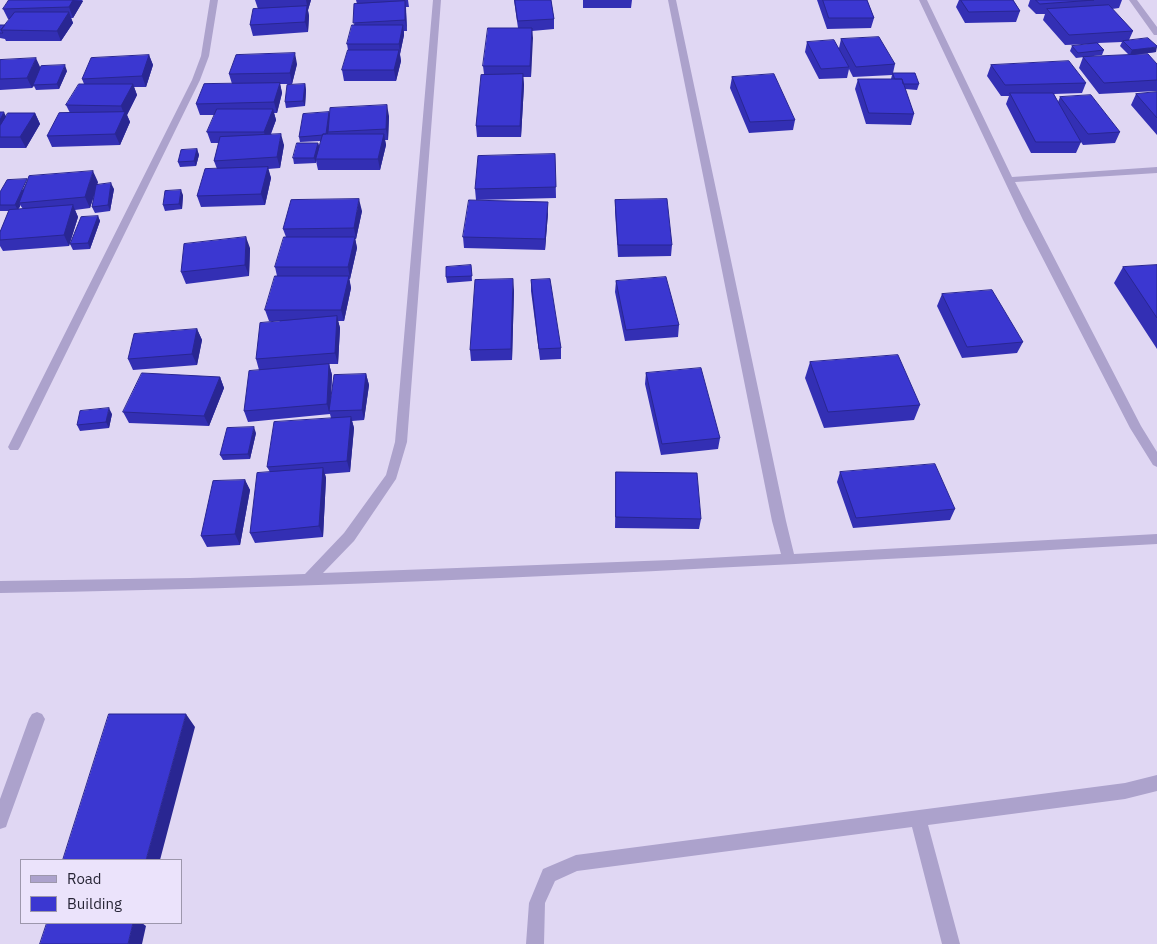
<!DOCTYPE html>
<html>
<head>
<meta charset="utf-8">
<style>
	body { margin:0 }
	#map { position:relative; width:1157px; height:944px; overflow:hidden; background:#e0d7f3; font-family:"IBM Plex Sans",sans-serif }
	canvas { display:block }
	.legend { position:absolute; left:20px; top:859px; width:162px; height:65px; box-sizing:border-box; background:#ebe3fb; border:1px solid #9d97ac; margin:0; padding:6px 9px; list-style:none; font-size:15px; color:#272536 }
	.legend li { display:flex; align-items:center; gap:10px; height:25px }
	.legend b { width:25px; border:1px solid #9d97ac }
</style>
</head>
<body>
<div id="map">
<canvas width="1157" height="944"></canvas>
<ul class="legend">
<li><b style="height:6px;background:#aca2cc"></b>Road</li>
<li><b style="height:14px;background:#3b37d1"></b>Building</li>
</ul>
</div>
<script>
const c = document.querySelector('canvas').getContext('2d');
c.lineJoin = 'round';
function fill(path, color) { c.fillStyle = color; c.fill(path, 'evenodd'); }
function stroke(path, color, width, dash) { c.strokeStyle = color; c.lineWidth = width; c.lineCap = dash ? 'butt' : 'round'; c.setLineDash(dash || []); c.stroke(path); }
const minor = new Path2D(`
	M210,0H218L209,56L200,80L20,447L18,450H10L8,447L192,80L201,56Z
	M433,0H441L407,442L396,479L354,541L323,573L671,560L781,554L772,521L668,0H676L786,521L794,554L1157,534V544C771,566 386,587 0,593V581L190,578L305,574L344,533L386,475L395,442Z
	M919,0H927L1012,177L1157,167V173L1015,182L1141,426L1157,452V467L1153,465L1130,428L1023,220Z
	M1129,0H1137L1157,27V35H1154Z
	M37,712L42,714L45,719L8,821L6,827L0,829V799L29,719L32,714Z
	M1157,775V791L1125,799L928,825L960,944H942L912,827L577,871L555,881L545,903L544,944H526L529,903L543,869L576,855L1125,783Z`);
const wall = new Path2D(`
	M9,0H82L83,1L73,18H71L73,23L61,41H6L5,39L0,38V25H5L10,19H8L3,9Z
	M255,0H311L308,10L309,16L308,32L253,36L250,25L258,9Z
	M356,0H408L409,7H406L407,31H404V35L400,54L401,61L396,81H344L342,70L348,50L347,44L354,25L357,4Z
	M514,0H551L554,19V29L532,31L531,77H523L524,85L521,137H477L476,126L484,74L483,66L518,28Z
	M583,0H632L631,8H583Z
	M817,0H867L874,18L871,28L827,29Z
	M959,0H1013L1020,11L1016,22L965,23L956,7Z
	M1030,0H1122L1119,8L1112,9L1133,31L1129,40L1156,52L1135,55L1157,64V91L1099,94L1079,68L1083,57L1129,55L1120,46L1122,42L1098,43L1104,50L1102,55L1076,58L1070,51L1072,46L1092,44L1065,45L1043,20L1045,14H1036L1028,6Z
	M841,39L895,64L893,73L919,84L917,90L905,89L914,114L911,125L866,124L855,89L858,79H891L892,75L853,77L849,69L847,78L819,79L805,52L807,42L839,48Z
	M149,55L153,65L146,87H134L137,95L127,115L130,122L120,145L52,147L47,136L70,113L66,105L84,84L82,79Z
	M0,60L40,68L67,71L59,89L36,90L34,86L32,88L0,90Z
	M297,64L292,84H280L282,93L277,113H274L276,120L271,134L284,145L280,168L268,169L271,178L265,205L201,207L197,196L217,169L214,161L219,143H211L207,132L215,115H200L196,104L232,84L229,74Z
	M991,65L1086,83L1082,93L1054,94L1058,102L1060,97L1120,132L1115,143L1083,145L1081,142L1076,153H1031L1006,104L1009,96H1001L987,76Z
	M732,77L795,120L793,130L749,133L730,88Z
	M305,84L306,90L305,106L286,108L285,102Z
	M1157,92V135L1131,105L1136,94Z
	M0,112L6,117L35,113L40,124L26,148H0Z
	M329,112L330,116H389L388,140H385L386,145L380,170H318L316,161V163L294,164L293,158L318,143L319,147L321,141L300,142L299,137Z
	M197,149L199,155L196,166L180,167L178,162Z
	M555,154L556,198L476,200L475,189Z
	M98,182L97,184L114,189L110,211L95,213L92,207L95,193L90,208L75,210L78,217L69,246L3,251L0,246V232L9,211H0V192ZM20,205L23,209H18L20,207Z
	M183,195L182,209L165,211L163,205Z
	M615,200L672,245L671,256L618,257L615,211Z
	M362,211L356,239H355L357,248L350,279H349L351,288L344,321H338L340,328L338,364H329L332,375L331,399L366,374L369,385L364,420L352,421L354,428L350,472L325,474L326,478L323,537L255,543L250,533L270,472L267,467L331,418L330,414L248,422L244,411L259,370L256,359L280,321H269L265,310L277,276L275,267L286,237L283,229Z
	M548,213L545,250L464,248L463,237Z
	M98,216L100,221L90,249L73,250L70,244Z
	M250,248L249,276L186,284L181,272Z
	M471,265L472,281L447,283L446,277Z
	M1157,265V349L1114,283L1123,267Z
	M531,280L561,348V359L540,360L531,291Z
	M616,281L679,325L678,337L625,341L615,292Z
	M514,290L512,360L471,361L470,350Z
	M942,294L1023,342L1017,353L962,358L937,306Z
	M197,329L202,340L197,365L133,370L128,359Z
	M810,362L920,405L914,420L824,428L805,378Z
	M646,373L720,438L718,449L661,455L645,384Z
	M220,377L224,388L209,426L129,423L123,412Z
	M112,414L109,428L80,431L77,425Z
	M256,433L250,459L223,460L220,455Z
	M616,472L701,519L699,529L615,528Z
	M840,472L955,509L950,520L853,528L837,482Z
	M245,480L250,490L240,545L207,547L201,536Z`);
const shadedWall = new Path2D(`
	M73,0L83,1L73,18L69,7Z
	M306,0H311L308,10Z
	M405,1L406,12L407,31L405,20Z
	M307,6L309,16L308,32L305,22Z
	M69,12L73,23L61,41L57,31Z
	M403,25L404,35L400,54L399,44Z
	M532,28L533,38L531,77L530,66Z
	M1157,47L1156,52L1130,55L1132,50Z
	M399,50L401,61L396,81L394,70Z
	M295,53L297,64L292,84L290,73Z
	M149,55L153,65L146,87L142,76Z
	M36,58L41,69L32,88L27,78Z
	M65,65L67,71L59,89L57,84Z
	M523,74L524,85L521,137L520,126Z
	M280,83L282,93L277,113L274,102Z
	M133,84L137,95L127,115L130,122L120,145L115,134L124,114L121,106Z
	M305,84L306,90L305,106L303,101Z
	M387,105L389,116L388,140L386,129Z
	M273,109L276,120L267,143L264,132Z
	M4,112L9,123L0,137V120Z
	M329,112L330,118L327,141L326,135Z
	M35,113L40,124L26,148L20,137Z
	M281,134L284,145L280,168L277,157Z
	M384,134L386,145L380,170L378,159Z
	M318,143L320,148L316,159V163L314,158Z
	M197,149L199,155L196,166L194,161Z
	M268,167L271,178L265,205L261,194Z
	M93,171L98,182L90,208L85,197Z
	M28,179L19,203L20,205L18,210L15,205Z
	M111,183L114,189L110,211L108,205Z
	M181,190L183,195L182,209L179,204Z
	M359,199L362,211L356,239L354,228Z
	M548,202V213L545,250V239Z
	M73,205L78,217L69,246L64,235Z
	M98,216L100,221L90,249L88,243Z
	M246,237L250,248L249,276L245,265Z
	M355,237L357,248L350,279L348,267Z
	M349,276L351,288L344,321L341,310Z
	M513,279L514,290L512,360L511,349Z
	M337,316L340,328L338,364L335,353Z
	M197,329L202,340L197,365L192,354Z
	M329,364L332,375L330,411H329L330,415L327,404Z
	M366,374L369,385L364,420L362,410Z
	M220,377L224,388L209,426L204,416Z
	M109,408L112,414L109,428L106,422Z
	M351,417L354,428L350,472L347,461Z
	M254,427L256,433L250,459L248,454Z
	M323,468L326,478L323,537L319,526Z
	M245,480L250,490L240,545L235,534Z
	M186,714L195,727L160,860H146Z
	M133,923H142L146,926L142,944H128Z`);
const building = new Path2D(`
	M9,0H73L69,7L3,9Z
	M515,0H551L554,19L518,21Z
	M823,0H867L874,18H829Z
	M961,0H1013L1020,11L969,12Z
	M1036,0H1094L1040,4Z
	M405,1V20L353,23L354,4Z
	M1109,5L1133,31L1069,35L1047,9Z
	M307,6L305,22L250,25L253,9Z
	M15,12H69L57,31L1,30Z
	M0,25H5L1,30L3,33H0Z
	M352,25H403L399,44H347Z
	M488,28H532L530,66H483Z
	M879,37L895,64L856,67L841,39Z
	M1148,38L1157,46V47L1132,50L1123,41Z
	M834,40L849,67L821,69L807,42Z
	M1097,43L1104,50L1078,53L1072,46Z
	M348,50H399L394,70H342Z
	M295,53L290,73L229,74L236,55Z
	M1148,54L1157,64V80L1104,83L1083,57Z
	M149,55L142,76L82,79L91,58Z
	M36,58L27,78L0,79V60Z
	M1069,61L1086,83L1005,85L991,65Z
	M65,65L57,84L33,85L41,66Z
	M893,73H915L919,84H903L902,79H895Z
	M523,74L520,126H476L481,75Z
	M774,74L795,120L750,122L732,77Z
	M858,79H902L914,114L869,113Z
	M280,83L274,102L196,104L204,84Z
	M79,84H133L121,106L66,105Z
	M305,84L303,101L285,102L287,85Z
	M1157,92V118L1136,94Z
	M1010,93H1053L1081,142H1036Z
	M1091,95L1120,132L1088,134L1060,97Z
	M387,105L386,129L328,132L330,108Z
	M217,109H273L264,132H207Z
	M0,112H4L0,120Z
	M125,112L115,134L47,136L59,113Z
	M329,112L326,134H323V135L299,137L303,114Z
	M8,113H35L20,137H0V126Z
	M281,134L277,157L214,161L220,137Z
	M323,134H384L378,159H316Z
	M297,143H318L314,158H293Z
	M197,149L194,161L178,162L181,150Z
	M555,154L556,187L475,189L478,156Z
	M268,167L261,194L197,196L205,169Z
	M93,171L85,197L19,203L29,176Z
	M27,179L15,205H0V192L7,180Z
	M111,183L108,205L92,207L96,185Z
	M181,190L179,204L163,205L165,191Z
	M359,199L354,228L283,229L291,200Z
	M667,199L672,245H618L615,200Z
	M469,200L548,202L545,239L463,237Z
	M73,205L64,235L0,240V232L9,210Z
	M98,216L88,243L70,244L81,217Z
	M246,237L245,265L181,272L184,244Z
	M284,237H355L348,267H275Z
	M471,265L472,276L446,277V267Z
	M1157,265V318L1123,267Z
	M275,276H349L341,310H265Z
	M666,277L679,325L626,330L616,281Z
	M513,279L511,349L470,350L475,280Z
	M550,279L561,348L539,349L531,280Z
	M992,290L1023,342L967,347L942,294Z
	M337,316L335,353L256,359L260,323Z
	M197,329L192,354L128,359L134,334Z
	M898,355L920,405L828,412L810,362Z
	M329,364L327,404L244,411L249,371Z
	M701,368L720,438L662,444L646,373Z
	M142,373L220,377L204,416L123,412Z
	M366,374L362,410L329,411L334,375Z
	M109,408L106,422L77,425L80,411Z
	M351,417L347,461L267,467L274,422Z
	M254,427L248,454L220,455L227,428Z
	M935,464L955,509L856,518L840,472Z
	M323,468L319,526L250,533L257,473Z
	M616,472L697,473L701,519L616,517Z
	M245,480L235,534L201,536L213,481Z
	M109,714H186L146,860H63Z
	M47,923H133L128,944H40Z`);
fill(minor, '#aca2cc');
fill(wall, '#332fb4');
fill(shadedWall, '#292692');
fill(building, '#3b37d1');
stroke(building, '#292692', 1);
</script>
</body>
</html>
